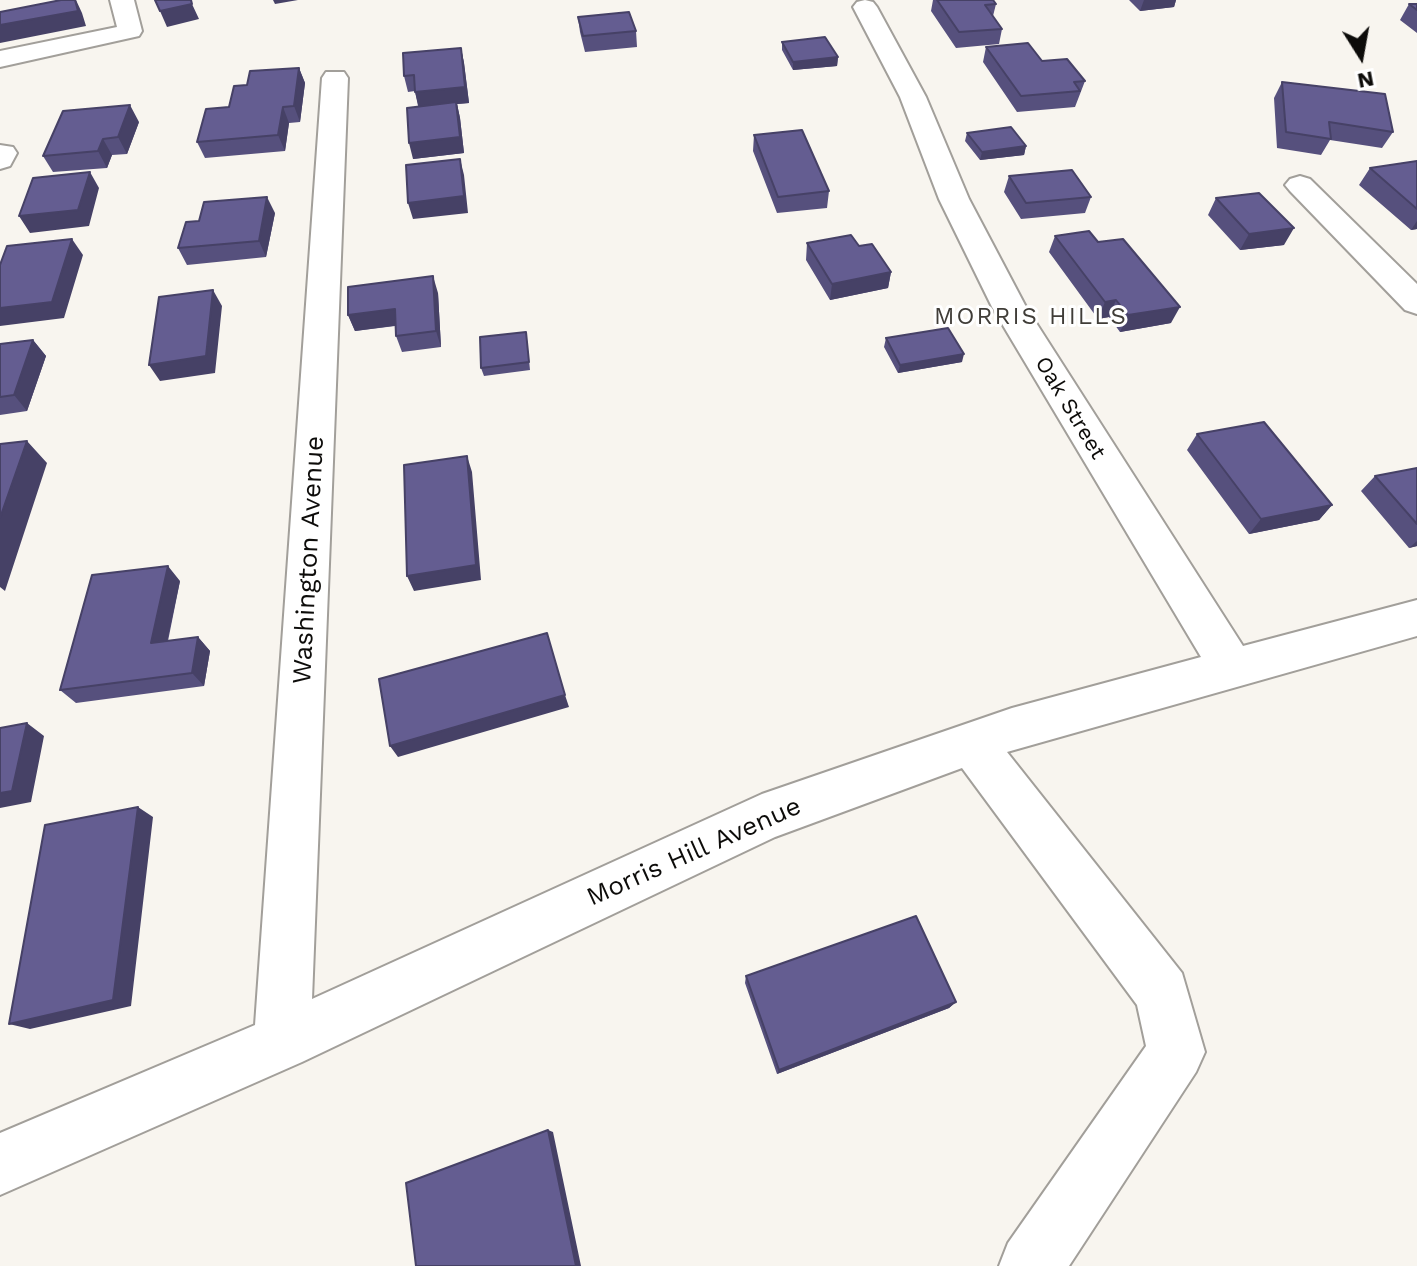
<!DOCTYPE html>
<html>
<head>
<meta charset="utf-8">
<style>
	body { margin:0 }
	#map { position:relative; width:1417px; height:1266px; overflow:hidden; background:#f8f5ef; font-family:"Work Sans",sans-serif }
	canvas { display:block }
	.north { position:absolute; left:1321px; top:16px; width:80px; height:80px; -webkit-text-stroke:6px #fff; paint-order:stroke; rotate:169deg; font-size:22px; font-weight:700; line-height:32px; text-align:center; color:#0d0c0a }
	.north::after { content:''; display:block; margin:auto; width:28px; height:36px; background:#0d0c0a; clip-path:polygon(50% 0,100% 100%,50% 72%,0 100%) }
</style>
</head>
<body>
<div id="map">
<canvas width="1417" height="1266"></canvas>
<div class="north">N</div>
</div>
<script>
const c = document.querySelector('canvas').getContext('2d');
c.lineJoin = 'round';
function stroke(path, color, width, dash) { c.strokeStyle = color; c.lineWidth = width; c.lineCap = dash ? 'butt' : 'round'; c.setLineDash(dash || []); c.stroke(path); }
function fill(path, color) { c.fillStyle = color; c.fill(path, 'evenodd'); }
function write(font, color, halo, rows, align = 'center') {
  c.font = font + ' "Work Sans",sans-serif'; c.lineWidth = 6; c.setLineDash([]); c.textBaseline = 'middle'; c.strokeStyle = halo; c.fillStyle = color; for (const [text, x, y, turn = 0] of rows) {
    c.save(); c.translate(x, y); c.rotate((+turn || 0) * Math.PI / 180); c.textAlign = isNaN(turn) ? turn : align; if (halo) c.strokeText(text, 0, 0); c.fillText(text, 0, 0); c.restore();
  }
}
const minor = new Path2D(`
	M110,0H134L142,31L139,36L0,67V51L117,27Z
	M865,0L873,2L877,7L926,97L969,199L1026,307L1243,646L1417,600V636L1007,752L1182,973L1205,1052L1196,1072L1069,1266H999L1008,1243L1146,1046L1137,1005L962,768L775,837L302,1062L0,1195V1133L255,1025L322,78L326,72H344L348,78L312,999L762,794L1012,708L1201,657L992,307L939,199L900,97L853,7L857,2Z
	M0,145L13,147L17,153L10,166L0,169Z
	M1300,176L1310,179L1417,284V314L1405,310L1290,191L1285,185L1290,179Z`);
const wall = new Path2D(`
	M933,0H993L996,4L993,16L1002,29L999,44L956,48L931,11Z
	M1129,0H1176L1174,7L1140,11Z
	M1409,4H1417V33L1400,20Z
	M578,17L636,31L637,47L585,52L580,32Z
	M782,42L838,57L837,66L793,70L782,50Z
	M986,47L1042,61L1085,81L1075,107L1017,112L983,62Z
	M461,48L464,63L469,103L457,104L460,118L464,153L413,159L418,106L415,91L408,92L404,76Z
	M299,68L305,83L300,122L289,123L285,151L205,158L197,142L247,85Z
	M1282,82L1393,132L1382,148L1330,140L1321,155L1277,148L1274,98Z
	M139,122L127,154L112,155L107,168L53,172L43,156Z
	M967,133L1026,146L1024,155L980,160L965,141Z
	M754,135L829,191L827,208L777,213L753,151Z
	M1417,161V229L1411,230L1359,185L1370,168Z
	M1009,176L1091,197L1085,213L1021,219L1004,192Z
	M1216,198L1284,245L1240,250L1208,215Z
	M275,213L266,257L187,265L178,248Z
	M1055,236L1098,242L1171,323L1120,332L1109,317L1098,319L1049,252Z
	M807,243L859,246L891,272L888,288L830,300L806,260Z
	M438,293L441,347L402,352L396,336L395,326L355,331L348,315Z
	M886,338L962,362L898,373L884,347Z
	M33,340L46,356L27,411L0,415V344Z
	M527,340L530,370L484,376L481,368Z
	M1197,434L1332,505L1319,520L1249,534L1187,450Z
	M1417,468V546L1409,548L1361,491L1375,476Z
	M180,581L168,641L198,637L210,651L204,686L76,703L60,690Z
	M746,976L956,1002L949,1008L777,1074L745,983Z`);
const shadedWall = new Path2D(`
	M76,0L82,13L86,26L0,43V25Z
	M273,0H298L275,4Z
	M1144,0H1176L1174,7L1140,11Z
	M192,4L199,19L167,27L160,11Z
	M461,48L464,63L469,103L457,104L460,118L464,153L413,159L409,143L419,108L415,92Z
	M838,57L837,66L793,70V62Z
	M299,68L305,83L300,122L294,106Z
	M130,105L139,122L127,154L118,137Z
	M283,107L289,123L285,151L278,135Z
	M103,139L112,155L107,168L98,151Z
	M1026,146L1024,155L980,160L982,152Z
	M460,159L464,175L468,213L413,219L408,203Z
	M90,172L99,188L89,226L30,233L19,216Z
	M267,197L275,213L266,257L259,241Z
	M1417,221V229L1411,230Z
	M1294,228L1284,245L1240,250L1249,234Z
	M72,239L83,255L64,318L0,326V308Z
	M891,272L888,288L830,300L832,284Z
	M433,276L438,293L441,347L436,331Z
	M213,290L222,306L215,373L160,381L149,365Z
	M1116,300L1109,317L1098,319L1105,302Z
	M1180,307L1171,323L1120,332L1128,315Z
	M395,309L400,325L355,331L348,315Z
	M33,340L46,356L27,411L14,395Z
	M964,354L962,362L898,373L900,365Z
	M27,441L47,463L5,591L0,587V518Z
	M467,456L472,472L481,580L414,591L407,576Z
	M1332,505L1319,520L1249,534L1261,519Z
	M1417,541V546L1409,548Z
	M168,566L180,581L164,656L151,643Z
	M198,637L210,651L204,686L192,673Z
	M565,695L569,707L398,757L390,746Z
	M27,723L44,736L31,802L0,808V793Z
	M138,807L153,817L131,1006L30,1029L9,1024Z
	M956,1002L949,1008L777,1074L779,1070Z
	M548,1130L553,1132L581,1266H576Z`);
const building = new Path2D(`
	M61,0H75L78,11L0,25V12Z
	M155,0H191L192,4L160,11Z
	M937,0H993L996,4L985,5L1002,29L959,32Z
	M1409,4H1417V10Z
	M629,12L636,31L583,36L578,17Z
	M825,37L838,57L793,62L782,42Z
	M1028,43L1042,61L1067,59L1085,81L1074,82L1080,91L1021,96L986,47Z
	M461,48L465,87L415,92L414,75L404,76L403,53Z
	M299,68L294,106L283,107L278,135L197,142L206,109L229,107L234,86L247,85L250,71Z
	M1282,82L1385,94L1393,132L1329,122L1331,139L1286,132Z
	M456,102L460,137L409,143L407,108Z
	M130,105L118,137L103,139L98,151L43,156L63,111Z
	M1011,127L1026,146L982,152L967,133Z
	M802,130L829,191L778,197L754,135Z
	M460,159L464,196L408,203L406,165Z
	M1417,161V209L1370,168Z
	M1072,170L1091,197L1026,203L1009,176Z
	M90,172L78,210L19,216L33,178Z
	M1259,193L1294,228L1249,234L1216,198Z
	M267,197L259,241L178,248L186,222L199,221L204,202Z
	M1089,231L1098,242L1123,239L1180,307L1128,315L1116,300L1105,302L1055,236Z
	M851,235L859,246L872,244L891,272L832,284L807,243Z
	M72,239L52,302L0,308V265L7,246Z
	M433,276L436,331L396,336L395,309L348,315V287Z
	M213,290L206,356L149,365L159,297Z
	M948,328L964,354L900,365L886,338Z
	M526,332L529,362L481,368L480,337Z
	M33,340L14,395L0,397V344Z
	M1264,422L1332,505L1261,519L1197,434Z
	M27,441L0,518V444Z
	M467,456L476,565L407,576L404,465Z
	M1417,468V524L1375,476Z
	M168,566L151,643L198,637L192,673L60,690L92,575Z
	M547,633L565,695L390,746L379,679Z
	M27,723L12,791L0,793V728Z
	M138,807L113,1000L9,1024L45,825Z
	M916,916L956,1002L779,1070L746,976Z
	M548,1130L576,1266H416L406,1183Z`);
const farStreetnames = [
	["Oak Street",1070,408,59]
];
const farNeighbourhoodnames = [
	["MORRIS HILLS",1031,317]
];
const streetNames = [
	["Washington Avenue",309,560,-87],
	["Morris Hill Avenue",694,852,-24]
];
stroke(minor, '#a29f9a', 4);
fill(minor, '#fff');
fill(wall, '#56507d');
fill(shadedWall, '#464166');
fill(building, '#645d91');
stroke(building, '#464166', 2);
write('22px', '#0d0c0a', '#fff', farStreetnames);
c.letterSpacing = '2px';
write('24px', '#403d38', '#fff', farNeighbourhoodnames);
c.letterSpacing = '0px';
write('26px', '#0d0c0a', '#fff', streetNames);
</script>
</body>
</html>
